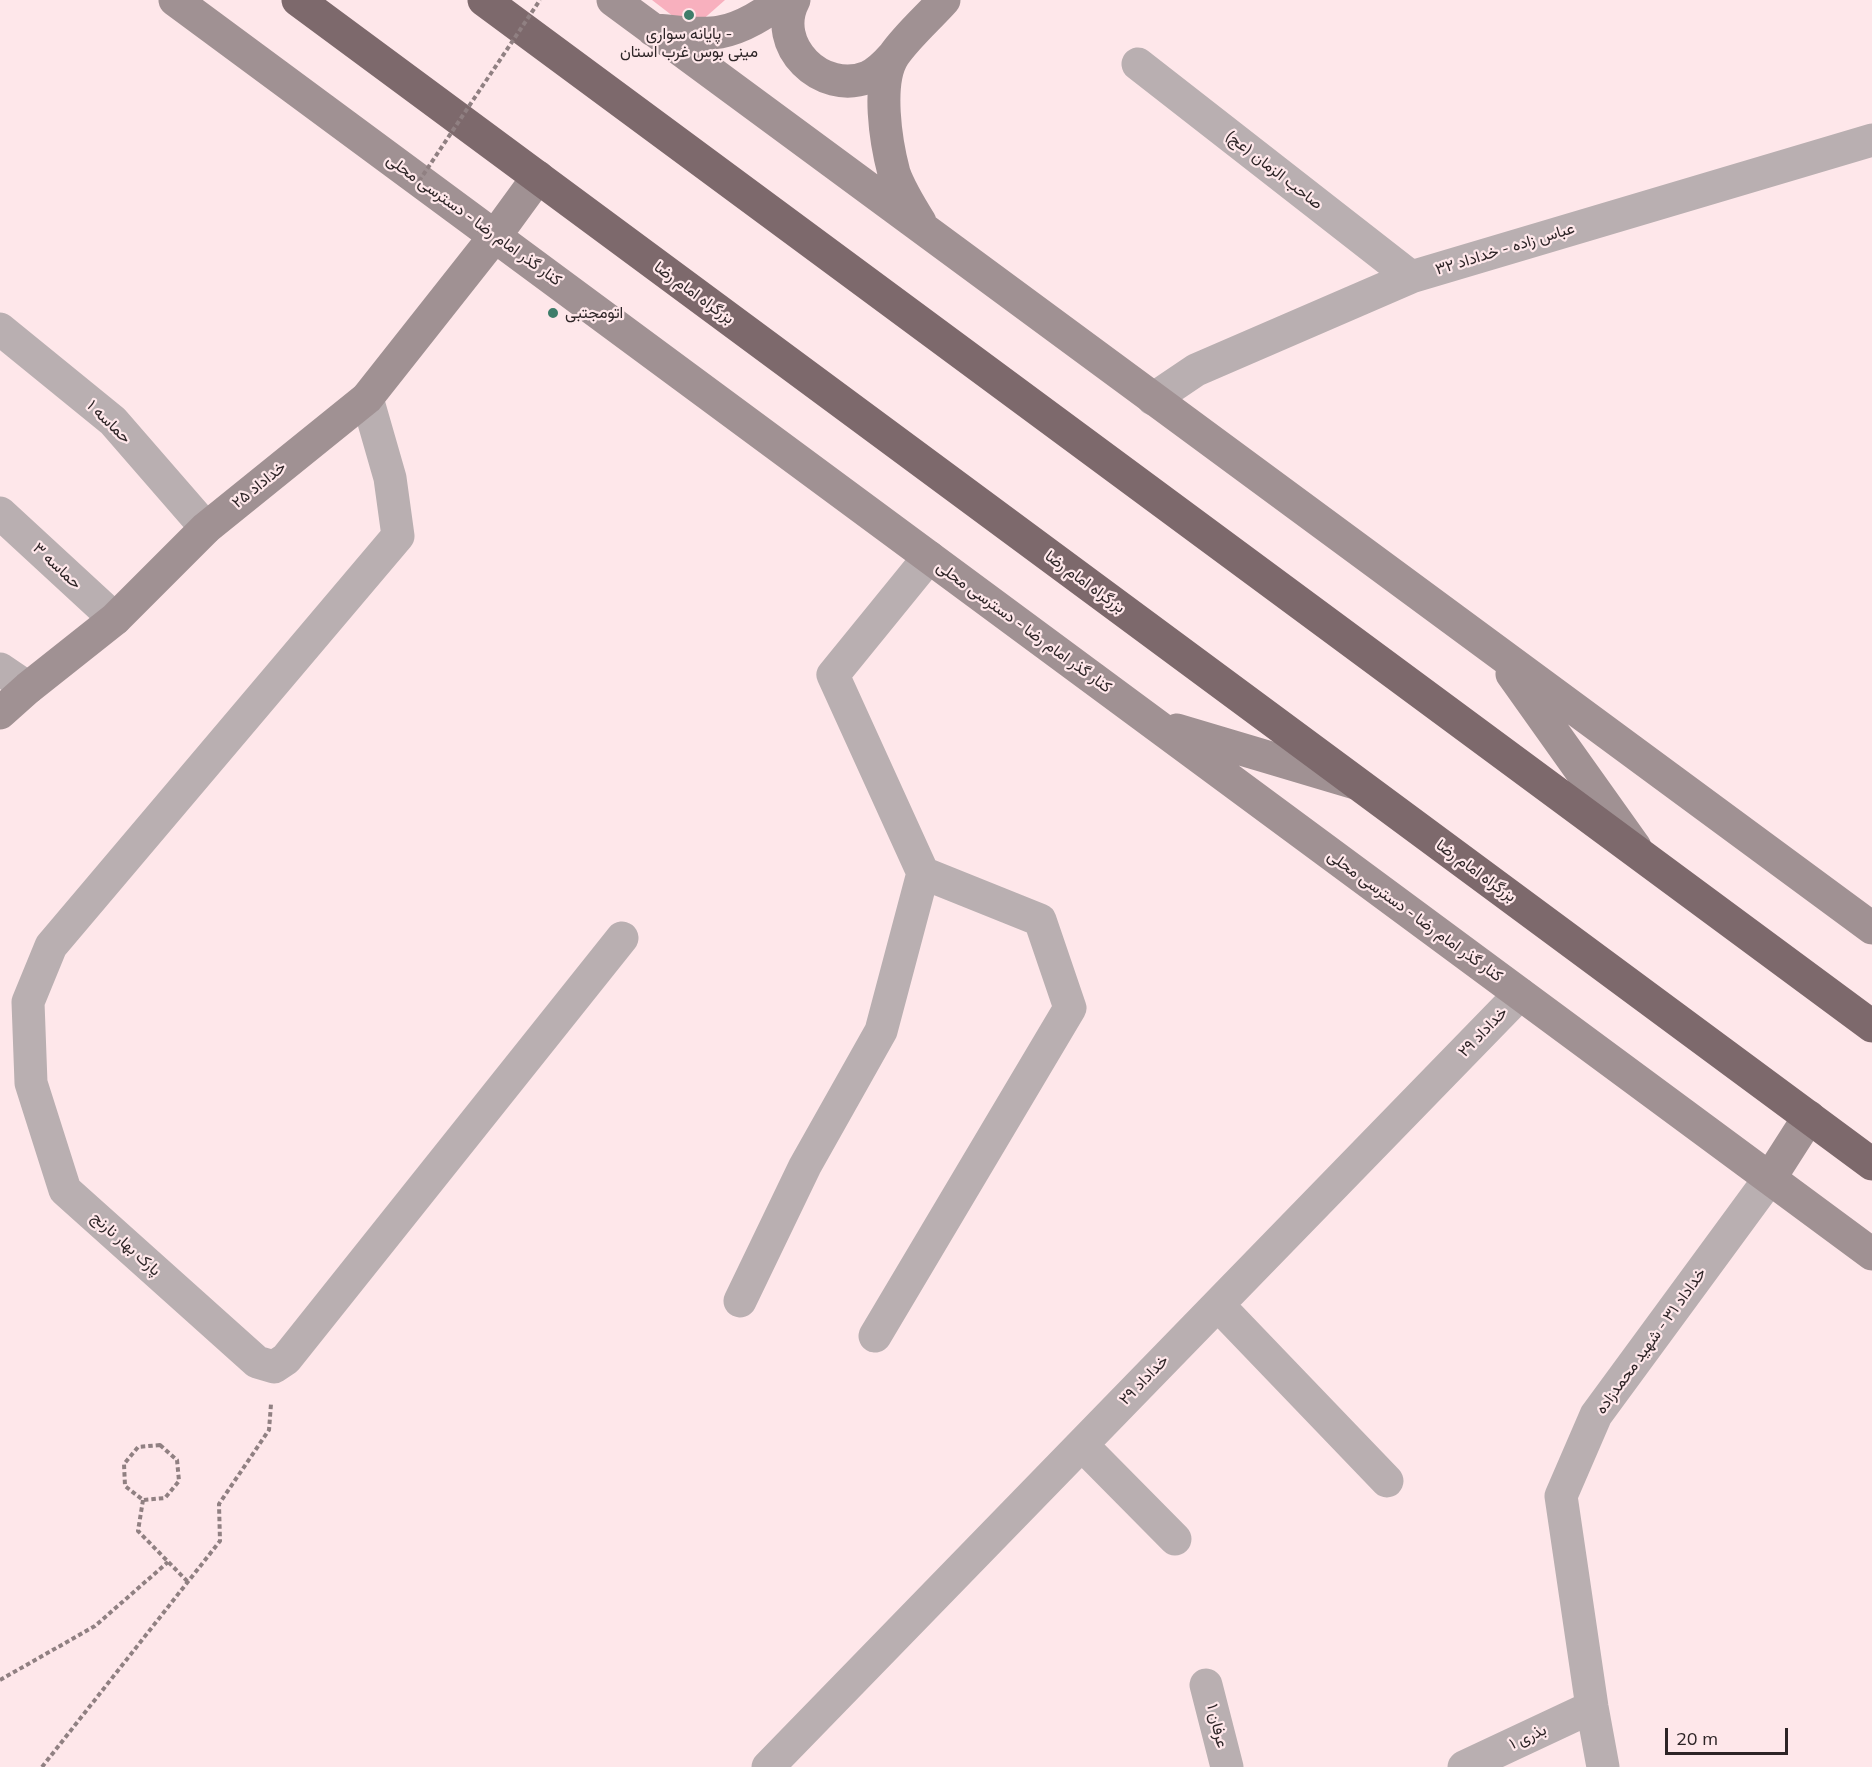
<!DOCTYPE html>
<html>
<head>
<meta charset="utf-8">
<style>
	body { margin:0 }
	#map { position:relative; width:1872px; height:1767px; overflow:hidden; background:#fee7ea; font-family:Mulish,sans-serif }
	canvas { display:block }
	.scale { position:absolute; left:1665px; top:1728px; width:123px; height:27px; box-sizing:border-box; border:3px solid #2d2426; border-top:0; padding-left:8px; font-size:18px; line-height:21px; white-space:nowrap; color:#2d2426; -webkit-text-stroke:4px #fee7ea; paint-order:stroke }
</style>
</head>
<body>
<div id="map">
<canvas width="1872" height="1767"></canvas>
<div class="scale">20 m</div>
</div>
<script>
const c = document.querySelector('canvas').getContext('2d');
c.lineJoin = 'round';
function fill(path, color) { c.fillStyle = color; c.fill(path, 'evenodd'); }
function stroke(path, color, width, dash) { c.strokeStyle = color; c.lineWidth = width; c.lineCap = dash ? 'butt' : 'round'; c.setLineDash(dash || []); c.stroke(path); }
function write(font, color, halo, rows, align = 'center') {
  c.font = font + ' Mulish,Vazirmatn,sans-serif'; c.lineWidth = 4.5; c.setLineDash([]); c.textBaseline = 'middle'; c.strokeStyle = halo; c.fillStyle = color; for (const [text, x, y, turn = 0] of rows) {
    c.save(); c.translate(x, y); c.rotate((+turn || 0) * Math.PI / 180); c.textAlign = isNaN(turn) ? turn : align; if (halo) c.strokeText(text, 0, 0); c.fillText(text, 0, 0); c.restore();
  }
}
const building = new Path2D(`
	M652,0H725L691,30Z`);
const path = new Path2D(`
	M160,1445L177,1460L179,1481L165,1498L143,1500L125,1486L124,1464L138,1447Z
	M143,1500L138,1531L188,1582
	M0,1680L95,1626L168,1562
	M42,1767L220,1541L219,1504L269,1430L271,1404`);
const street = new Path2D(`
	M1138,64L1411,277
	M0,329L113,421L206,528
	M367,398L390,478L398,536L51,946L28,1002L31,1083L65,1190L257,1362L274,1367L286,1359L622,938
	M1153,399L1196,370L1411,277L1872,140
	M0,513L115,619
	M0,669L28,688
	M740,1301L805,1166L881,1031L923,873L833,675L929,557
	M1218,1305L1387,1481
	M875,1336L1070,1008L1040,920L923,873
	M1082,1445L1175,1539
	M1206,1685L1227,1767
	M768,1767L1520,994
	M1464,1767L1592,1707
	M1603,1767L1592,1707L1561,1496L1596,1415L1770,1178`);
const secondary = new Path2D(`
	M175,0L1872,1254
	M613,0L1872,928
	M794,0C770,45 822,96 868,77C878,72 886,64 893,56
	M653,30C675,31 699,36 720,32C743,28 765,13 784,0
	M920,222C910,206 900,190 894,173C886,143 876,82 894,55C908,35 928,18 944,0
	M1512,674L1635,847
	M0,713L28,688L115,619L206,528L367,398L495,236L538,177
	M1177,730L1355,783
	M1770,1178L1809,1117`);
const highway = new Path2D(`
	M298,0L1872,1164
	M484,0L1872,1026`);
const pathBridge = new Path2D(`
	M419,181L540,0`);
const markers = [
	[689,15,6,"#3e7d6a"],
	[553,313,6,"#3e7d6a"]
];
const poiNames = [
	["پایانه سواری -",689,34],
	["مینی بوس غرب استان",689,52],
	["اتومجتبی",565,313,"left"]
];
const streetNames = [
	["صاحب الزمان (عج)",1274,170,38],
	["کنار گذر امام رضا - دسترسی محلی",474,220,36],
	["عباس زاده - خداداد ۳۲",1505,249,-17],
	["بزرگراه امام رضا",694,293,36],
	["حماسه ۱",109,422,44],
	["خداداد ۲۵",259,485,-39],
	["حماسه ۳",57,566,43],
	["بزرگراه امام رضا",1085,582,36],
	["کنار گذر امام رضا - دسترسی محلی",1024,627,36],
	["بزرگراه امام رضا",1476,871,36],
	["کنار گذر امام رضا - دسترسی محلی",1415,916,36],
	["خداداد ۲۹",1483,1032,-46],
	["پارک بهار نارنج",126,1244,42],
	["خداداد ۳۱ - شهید محمدزاده",1651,1341,-54],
	["خداداد ۲۹",1144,1380,-46],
	["عرفان ۱",1217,1726,76],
	["بذری ۱",1528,1737,-25]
];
fill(building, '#f8b0be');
stroke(path, '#908082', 4, [4.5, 3]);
stroke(street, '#b9afb1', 33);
stroke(secondary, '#a09193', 33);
stroke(highway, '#7d696c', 33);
stroke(pathBridge, '#908082', 4, [4.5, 3]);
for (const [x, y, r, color] of markers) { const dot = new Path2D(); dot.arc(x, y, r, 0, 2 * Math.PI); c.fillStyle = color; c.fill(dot); stroke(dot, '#fee7ea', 2); }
write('16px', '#2d2426', '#fee7ea', poiNames);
write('16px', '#2d2426', '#fee7ea', streetNames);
</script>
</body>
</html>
